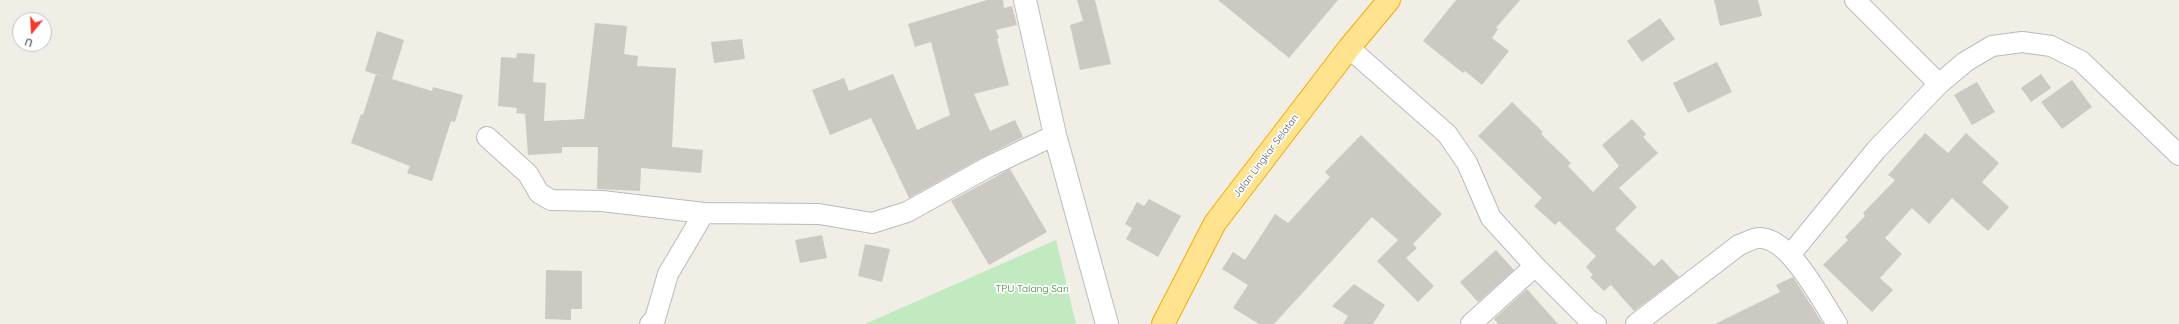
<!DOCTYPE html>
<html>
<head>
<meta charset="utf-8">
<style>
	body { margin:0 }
	#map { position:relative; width:2179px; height:324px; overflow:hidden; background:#f1eee6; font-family:Quicksand,sans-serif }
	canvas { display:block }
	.north { position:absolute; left:12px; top:12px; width:40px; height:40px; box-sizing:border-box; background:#fff; border:1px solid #bec0c2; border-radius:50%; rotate:198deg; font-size:11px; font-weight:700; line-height:16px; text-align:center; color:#5d6267 }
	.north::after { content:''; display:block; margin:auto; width:14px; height:18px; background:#f53827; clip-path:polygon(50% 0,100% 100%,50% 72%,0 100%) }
</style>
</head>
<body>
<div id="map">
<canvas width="2179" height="324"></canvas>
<div class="north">U</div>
</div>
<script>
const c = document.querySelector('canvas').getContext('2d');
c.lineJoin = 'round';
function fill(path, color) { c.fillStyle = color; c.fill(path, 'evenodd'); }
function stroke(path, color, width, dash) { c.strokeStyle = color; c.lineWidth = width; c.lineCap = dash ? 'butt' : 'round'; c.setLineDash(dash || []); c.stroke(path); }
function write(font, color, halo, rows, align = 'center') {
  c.font = font + ' Quicksand,sans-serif'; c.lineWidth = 3.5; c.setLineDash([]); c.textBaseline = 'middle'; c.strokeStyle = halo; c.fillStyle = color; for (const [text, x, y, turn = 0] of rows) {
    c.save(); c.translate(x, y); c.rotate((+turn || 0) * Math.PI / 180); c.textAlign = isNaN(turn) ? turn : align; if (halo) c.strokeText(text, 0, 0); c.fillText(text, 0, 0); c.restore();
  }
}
const green = new Path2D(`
	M1056,240L1076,324H865Z`);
const building = new Path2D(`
	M987,0H1003L1004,8L1012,6L1017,25L996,30L999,38L997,39L1009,85L974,94L990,131L1015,120L1023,137L983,157L909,198L871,118L830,135L812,90L844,78L849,91L893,74L917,130L950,115L931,42L915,47L908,24Z
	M1077,0H1095L1111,64L1080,70L1070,25L1083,21Z
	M1218,0H1338L1289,58Z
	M1456,0H1520L1496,28L1498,29L1492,38L1509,51L1482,85L1465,71L1463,73L1423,41Z
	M1714,0H1758L1762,16L1720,26Z
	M1660,18L1675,39L1642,62L1627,41Z
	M595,23L627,26L624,54L638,56L637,66L676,68L672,147L703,150L701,173L641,168L640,191L597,189L598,147H562V153L528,155L525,114L516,113L517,108L498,106L501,57L516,58L517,53L535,54L533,82L546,83L544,121L584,119Z
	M377,31L404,40L392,79L432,91L433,87L463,95L455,122L451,121L432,181L407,173L410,166L351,143L361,114L363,115L376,74L391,79L365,71Z
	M742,39L745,59L714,63L711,42Z
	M1717,62L1732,92L1688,113L1673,83Z
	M2041,74L2051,88L2031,102L2021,88Z
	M2072,80L2092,107L2062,129L2041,102Z
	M1977,82L1995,112L1972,125L1954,95Z
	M1512,102L1543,132L1541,134L1571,163L1568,166L1593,192L1619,166L1602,145L1632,119L1646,134L1643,137L1658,153L1619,188L1637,207L1615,229L1654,266L1662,259L1679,277L1634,311L1611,285L1604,291L1590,277L1593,275L1586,267L1596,256L1559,221L1555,225L1534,206L1542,198L1478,136Z
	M1925,133L1948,153L1966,133L1999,163L1982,182L2009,207L1988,231L1952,198L1929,224L1912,208L1885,238L1902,254L1880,278L1893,290L1872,312L1823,265L1848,240L1845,237L1865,216L1863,213L1895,180L1888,175Z
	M1361,135L1442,214L1413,244L1417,248L1406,258L1434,286L1418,302L1377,261L1398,240L1372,217L1274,324H1259L1233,308L1248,285L1222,269L1233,252L1245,260L1275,214L1288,223L1330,177L1325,172Z
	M1010,169L1047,232L989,265L951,201Z
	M1149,199L1181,216L1158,257L1126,239L1132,228L1125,224L1137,202L1144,206Z
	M822,235L827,258L800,263L795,240Z
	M865,244L890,249L882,282L858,276Z
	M1496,250L1514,270L1478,302L1460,282Z
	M546,270L582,271V309H571V320L545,319Z
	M1793,277L1823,324H1715L1780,292L1776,285Z
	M1354,284L1385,305L1373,324H1343L1348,316L1332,306Z
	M1527,289L1558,324H1498L1494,319Z`);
const street = new Path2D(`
	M1855,0L1939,84
	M1349,48L1447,134L1467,163L1491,218L1535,266L1589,320L1596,324
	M487,137L528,174L539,193L551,200L602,201L704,213L819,214L872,223L907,212L988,167L1055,135
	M1790,255L1876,150L1939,84L1965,62L1992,46L2022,42L2051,46L2081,61L2179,155
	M650,324L655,319L668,274L704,213
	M1471,324L1535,266
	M1636,324L1739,245C1745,243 1753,238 1759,238C1790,237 1822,302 1837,324`);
const secondary = new Path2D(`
	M1025,0L1055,135L1107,324`);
const highway = new Path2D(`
	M1163,324L1215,223L1349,48L1389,0`);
const streetNames = [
	["Jalan Lingkar Selatan",1266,156,-53]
];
const parkNames = [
	["TPU Talang Sari",1032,289]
];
fill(green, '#c1eac1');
fill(building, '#ccc9c3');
stroke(street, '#b8bbc0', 22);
stroke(secondary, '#b9bcc2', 24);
stroke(highway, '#f6ab00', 24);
stroke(street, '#fff', 20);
stroke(secondary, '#fff', 22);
stroke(highway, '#ffe38e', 22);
write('10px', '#5d6267', '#fff', streetNames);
write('10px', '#2f8433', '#fff', parkNames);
</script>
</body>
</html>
